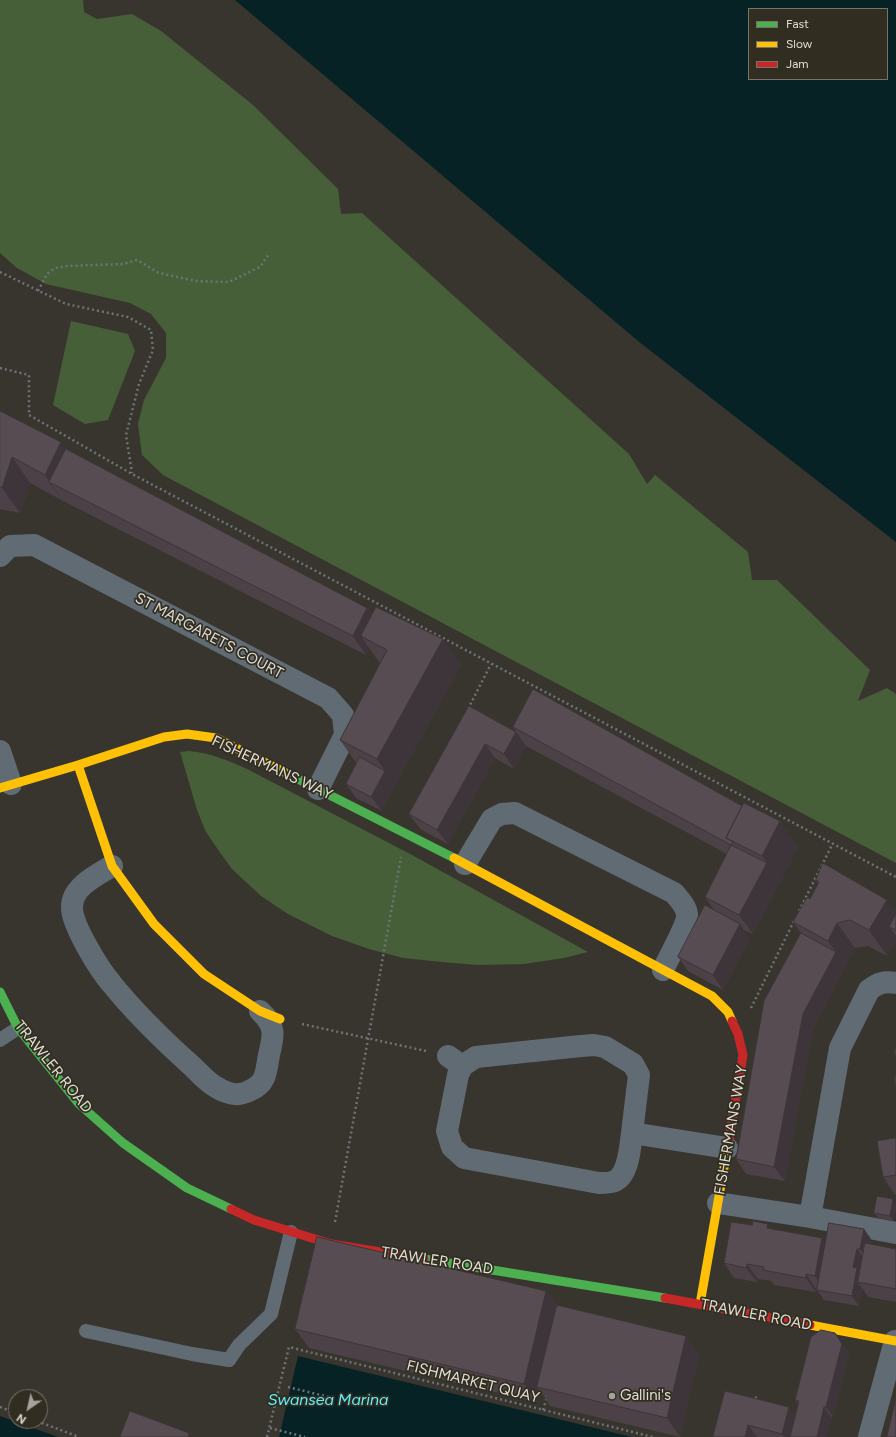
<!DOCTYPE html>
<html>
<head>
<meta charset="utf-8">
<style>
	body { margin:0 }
	#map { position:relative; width:896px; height:1437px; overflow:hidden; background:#38352e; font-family:Figtree,sans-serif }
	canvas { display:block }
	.legend { position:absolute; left:748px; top:8px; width:140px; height:72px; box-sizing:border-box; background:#322d21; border:1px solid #787369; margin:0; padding:5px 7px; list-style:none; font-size:12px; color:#e0ddd5 }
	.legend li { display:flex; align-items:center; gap:8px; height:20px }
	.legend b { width:20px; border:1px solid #787369 }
	.north { position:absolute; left:8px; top:1389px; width:40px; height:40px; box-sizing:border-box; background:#322d21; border:1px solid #787369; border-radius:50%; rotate:214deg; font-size:11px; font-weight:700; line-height:16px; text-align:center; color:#e0ddd5 }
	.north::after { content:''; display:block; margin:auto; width:14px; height:18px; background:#a5a29b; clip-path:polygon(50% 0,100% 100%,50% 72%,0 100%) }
</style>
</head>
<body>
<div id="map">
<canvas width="896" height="1437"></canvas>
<ul class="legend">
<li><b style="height:5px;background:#4caf50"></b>Fast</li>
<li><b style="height:5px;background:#ffc107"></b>Slow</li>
<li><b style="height:5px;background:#c62828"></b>Jam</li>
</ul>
<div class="north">N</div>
</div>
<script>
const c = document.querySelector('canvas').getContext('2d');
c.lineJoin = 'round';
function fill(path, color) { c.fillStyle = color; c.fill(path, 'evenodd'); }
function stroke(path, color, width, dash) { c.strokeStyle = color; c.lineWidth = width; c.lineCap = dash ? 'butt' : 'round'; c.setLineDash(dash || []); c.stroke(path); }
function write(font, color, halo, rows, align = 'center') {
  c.font = font + ' Figtree,sans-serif'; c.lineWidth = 3.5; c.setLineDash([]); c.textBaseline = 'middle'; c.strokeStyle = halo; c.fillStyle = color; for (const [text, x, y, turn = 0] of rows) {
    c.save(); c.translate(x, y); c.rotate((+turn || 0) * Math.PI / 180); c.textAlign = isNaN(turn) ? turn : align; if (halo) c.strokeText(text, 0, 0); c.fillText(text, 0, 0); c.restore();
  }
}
const green = new Path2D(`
	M0,0H83L84,12L97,19L132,14L161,31L253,105L338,189L341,214L362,213L629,454L647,484L655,475L748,552L752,580H777L870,670L858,701L887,688L896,694V863L163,475L142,455L138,424L144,400L166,358V333L151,314L130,303L46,284L17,268L0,253Z
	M71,321L128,334L135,351L108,420L85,424L53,405Z
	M189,751C211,753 230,761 249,770L412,855L588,952L564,958L524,964L478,965L442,962L403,958L369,949L332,936L288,914L261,896L232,869L221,854L206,832L197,810L180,752Z`);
const water = new Path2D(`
	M235,0H896V542L638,341ZM749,9H887V79H749Z
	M298,1356L632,1437H279Z
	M0,1416L58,1437H0Z`);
const path = new Path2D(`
	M0,272L66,304L128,317L151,330L153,350L139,384L126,435L132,473
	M38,291L47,274L55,268L68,266L123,264L137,260L159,273L196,281L229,282L260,267L269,254
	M0,368L29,375V415L132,474L896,877
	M468,709L491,664
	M799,911L833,843
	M751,1008L794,921
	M302,1024L426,1051
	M335,1222L401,857
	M288,1387L333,1398
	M750,1399L759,1397
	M0,1407L16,1413
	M543,1410L547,1397
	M37,1421L79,1437
	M270,1428L305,1437
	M267,1437L289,1347L653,1437`);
const lane = new Path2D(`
	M0,1040L18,1028
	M86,1331L192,1354L229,1360L239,1345L271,1314L291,1232`);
const street = new Path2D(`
	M0,556L10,546L34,545L328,698L343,715L345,735L318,789
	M0,751L11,784
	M465,864L492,819L502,814L515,813L674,893C679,899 686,906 687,914C688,925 668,958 663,970
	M112,866C97,875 71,887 72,908C72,925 99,969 111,983C135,1013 164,1041 193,1067C200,1074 208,1083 216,1087C222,1091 232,1095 239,1094C243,1094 247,1092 251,1090C267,1083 266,1070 269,1055C274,1035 276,1026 260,1011
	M448,1056L462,1066L476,1057L581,1046L594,1045L605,1047L633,1064L639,1075L632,1133L727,1148
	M462,1066L458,1075L447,1131L452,1147L464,1158L599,1183C603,1183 611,1183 615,1181C629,1174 630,1147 632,1133
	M718,1203L810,1217L896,1233
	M810,1217L840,1048L869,990C878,983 884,981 896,983
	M869,1437L895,1341`);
const fast = new Path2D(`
	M284,772L454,858
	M0,992L18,1028L79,1104L123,1143L187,1188L231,1209
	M424,1259L665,1298`);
const slow = new Path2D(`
	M78,765L112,866L154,924L204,974L260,1011L280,1019
	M0,788L78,765L164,737L187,734L216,738L284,772
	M454,858L712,996L728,1012L732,1021
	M700,1304L728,1145
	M810,1325L896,1341`);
const jam = new Path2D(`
	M728,1145L743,1055L738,1034L732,1021
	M231,1209L254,1220L331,1244L424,1259
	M665,1298L810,1325`);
const wall = new Path2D(`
	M0,411L66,449L367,608L372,614L443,639L461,665L395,785L382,811L356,798L346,784L357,764L340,740L380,663L379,662L369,648L366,655L63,501L30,483L20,513L0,509Z
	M469,706L516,732L513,727L742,806L780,821L798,847L780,882L753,934L744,930L750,939L723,990L688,971L678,957L714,910L705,897L727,854L526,746L514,769L495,758L448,844L420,829L409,814Z
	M816,880L887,900L896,912V941L887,956L868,946L855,948L813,1029L785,1181L746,1174L736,1159L801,933L793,922L810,899L818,884Z
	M896,1138V1196L883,1177Z
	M877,1196L894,1221L878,1218L874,1213Z
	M772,1229L825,1243L871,1239L870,1244L896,1249V1302L868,1297L862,1288L859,1306L824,1300L817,1290V1289L816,1292L774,1285L771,1281L758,1279L757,1282L734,1278L724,1263Z
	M546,1291L557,1306L699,1355L680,1437L550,1406L540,1391L537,1402L309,1348L295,1329Z
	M842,1343L849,1354L833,1417H831L826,1437H713L725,1391L795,1416L798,1403L795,1400Z`);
const shadedWall = new Path2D(`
	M61,442L79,468L49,482L63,501L45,475Z
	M12,457L30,483L20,513L2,488Z
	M367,608L380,626L361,636L369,648L366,655L353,636Z
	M443,639L461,665L395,785L382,811L371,797L385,771L377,759Z
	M516,732L526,746L514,769L504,754Z
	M485,744L495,758L448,844L437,830Z
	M780,821L798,847L780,882L762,856Z
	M767,863L780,882L753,934L739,915Z
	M887,900L896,912V930L889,927L896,936V941L887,956L869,930Z
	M837,923L855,948L813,1029L785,1181L774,1167L803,1014L836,952L828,941Z
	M740,924L750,939L723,990L713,975Z
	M893,1199L896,1203V1210L894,1221L890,1216Z
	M768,1224L778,1238L767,1228Z
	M864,1229L871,1239L867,1259L860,1249Z
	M822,1238L832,1253L825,1290L815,1276Z
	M857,1249L864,1259L858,1282L862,1288L859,1306L852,1296L853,1267Z
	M747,1264L758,1279L757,1282L746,1268Z
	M806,1274L816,1289V1292L806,1278Z
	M546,1291L559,1310L537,1387L540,1391L537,1402L524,1384Z
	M835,1333L842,1343L849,1354L833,1417L826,1407Z
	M686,1336L699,1355L680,1437L667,1418Z
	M789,1407L802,1426L799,1437H785L782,1434Z
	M824,1407L831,1417L826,1437H817Z
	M748,1425L757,1437H745Z
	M189,1433L192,1437H188Z`);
const building = new Path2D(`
	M0,411L61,442L45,475L12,457L2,488L0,487Z
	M66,449L367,608L353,636L49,482Z
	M376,607L443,639L377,759L340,740L387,650L361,636Z
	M533,689L742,806L726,838L733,842L731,845L767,863L739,915L705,897L731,845L513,727Z
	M469,706L516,732L504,754L485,744L437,830L409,814Z
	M360,757L385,771L371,797L346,784Z
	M744,803L780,821L762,856L726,838Z
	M823,863L887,900L869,930L850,920L837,923L828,941L793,922L807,897L810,899L819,882L816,880Z
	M705,905L740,924L713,975L678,957Z
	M896,914V930L889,927Z
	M801,933L836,952L803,1014L774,1167L736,1159L764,1001Z
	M896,1049V1061L894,1050Z
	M896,1076V1090L894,1077Z
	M896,1138V1175L883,1177L877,1141Z
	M877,1196L893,1199L890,1216L874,1213Z
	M753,1221L768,1224L767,1228L822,1238L815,1276L806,1274V1278L763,1270L764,1267L747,1264L746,1268L724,1263L731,1222L752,1225Z
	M829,1223L864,1229L860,1249H857L853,1267L857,1268L852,1296L817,1290Z
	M317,1237L546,1291L524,1384L295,1329Z
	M865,1243L896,1249V1289L858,1282Z
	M557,1305L686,1336L667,1418L537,1387Z
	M821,1330L835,1333L842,1344L826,1407H824L817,1437H790L799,1401L795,1400L811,1337Z
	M725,1391L789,1407L782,1434L748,1425L745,1437H713Z
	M896,1398V1437H887Z
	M130,1411L189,1433L188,1437H120Z`);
const markers = [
	[612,1396,4,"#a5a29b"]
];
const streetNames = [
	["ST MARGARETS COURT",209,636,28],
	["FISHERMANS WAY",272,768,25],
	["TRAWLER ROAD",53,1067,51],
	["FISHERMANS WAY",731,1130,-80],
	["TRAWLER ROAD",437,1261,9],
	["TRAWLER ROAD",756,1315,11],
	["FISHMARKET QUAY",473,1382,14]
];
const poiNames = [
	["Gallini's",620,1396]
];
const waterNames = [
	["Swansea Marina",328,1400]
];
fill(green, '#475f38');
fill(water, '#062224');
stroke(path, '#6e7377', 2.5, [2, 3]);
stroke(lane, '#616b74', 14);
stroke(street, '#616b74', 22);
stroke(fast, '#4caf50', 9);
stroke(slow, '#ffc107', 9);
stroke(jam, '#c62828', 9);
fill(wall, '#4b4146');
fill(shadedWall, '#3d3539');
fill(building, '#574c51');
stroke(building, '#3d3539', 1);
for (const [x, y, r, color] of markers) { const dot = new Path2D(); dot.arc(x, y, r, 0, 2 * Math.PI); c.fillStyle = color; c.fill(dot); stroke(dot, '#322d21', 1.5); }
write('15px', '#e0ddd5', '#322d21', streetNames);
write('15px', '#e0ddd5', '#322d21', poiNames, 'left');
write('italic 16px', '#5ff0fd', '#322d21', waterNames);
</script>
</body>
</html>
